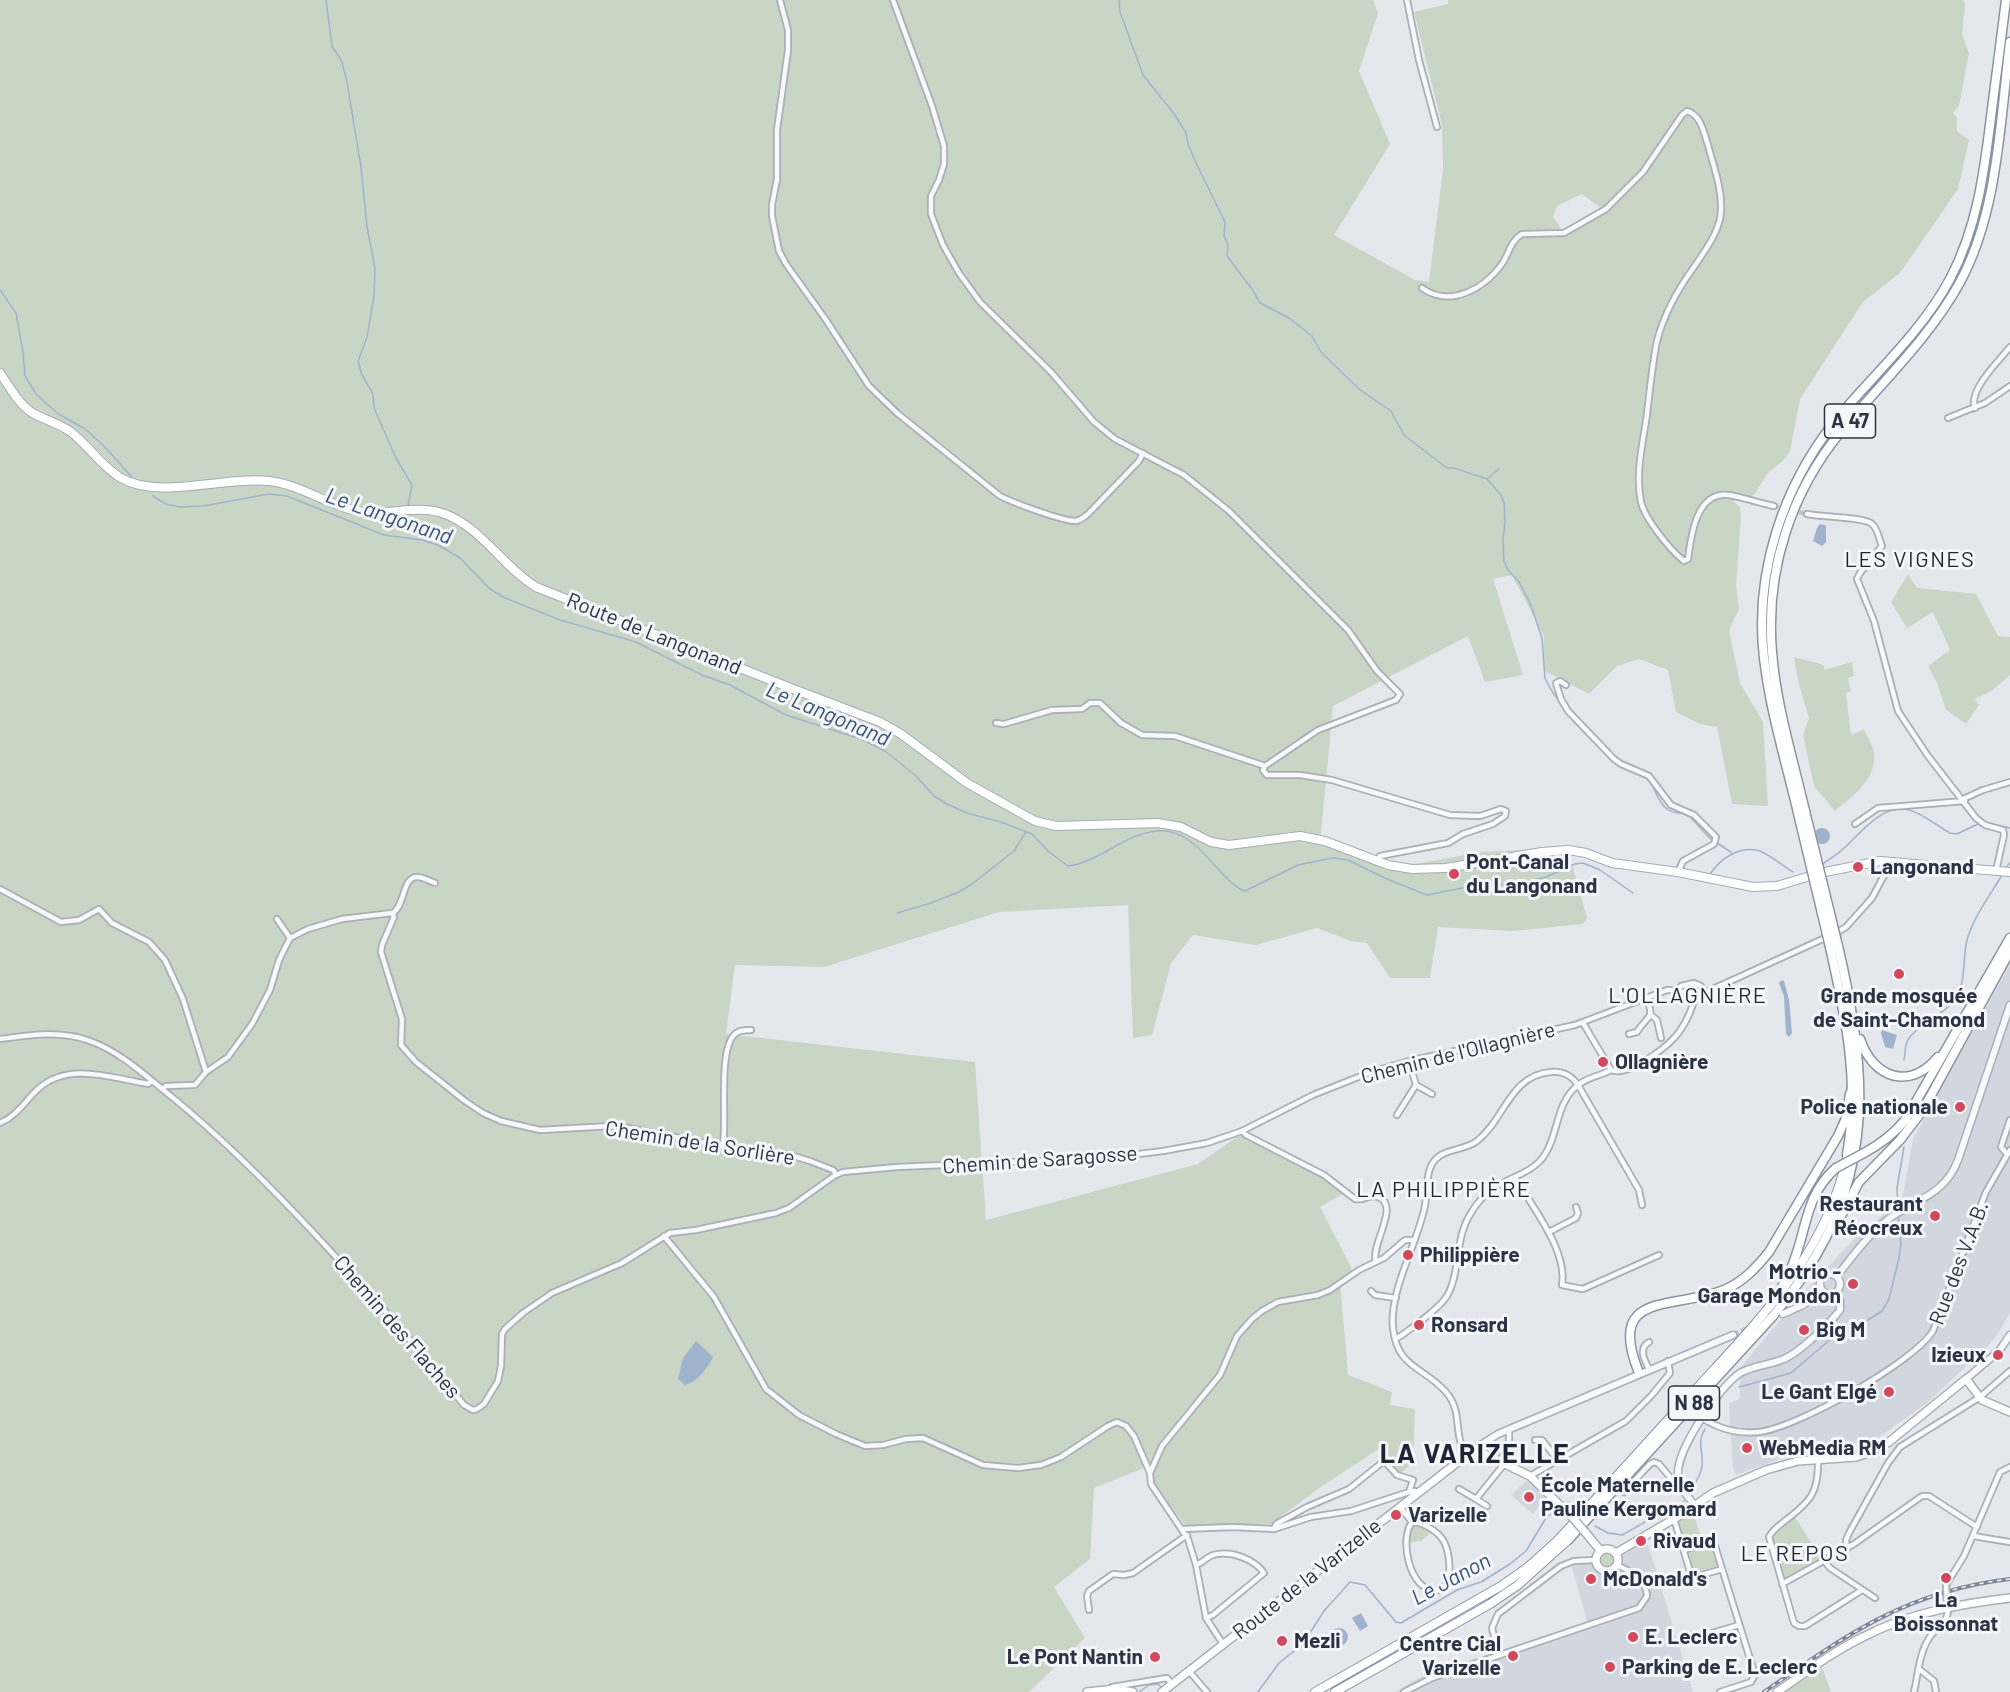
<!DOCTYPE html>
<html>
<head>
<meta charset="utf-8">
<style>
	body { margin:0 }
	canvas { display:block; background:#e4e7ec }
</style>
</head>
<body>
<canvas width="2010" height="1692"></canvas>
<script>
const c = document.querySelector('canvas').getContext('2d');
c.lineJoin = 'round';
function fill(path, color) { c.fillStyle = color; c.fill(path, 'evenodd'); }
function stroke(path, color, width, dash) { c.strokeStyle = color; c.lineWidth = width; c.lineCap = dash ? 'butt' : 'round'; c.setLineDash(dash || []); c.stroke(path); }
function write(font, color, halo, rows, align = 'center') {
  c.font = font + ' Barlow,sans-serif'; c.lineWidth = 6; c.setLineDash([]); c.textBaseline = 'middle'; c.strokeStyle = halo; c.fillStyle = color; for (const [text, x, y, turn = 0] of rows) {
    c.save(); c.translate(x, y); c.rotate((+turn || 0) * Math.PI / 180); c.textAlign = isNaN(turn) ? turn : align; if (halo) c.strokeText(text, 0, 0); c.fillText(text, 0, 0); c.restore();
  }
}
const built = new Path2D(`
	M2010,964V1313L1994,1340L1927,1403L1871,1443L1855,1451L1787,1456L1736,1475L1733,1467L1729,1403L1740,1399V1368L1797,1300L1858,1235L1902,1199L1913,1139Z
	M1527,1480L1545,1495V1498L1533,1514L1511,1495Z
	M1647,1541L1693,1692H1396L1418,1678L1587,1621L1572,1567Z`);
const green = new Path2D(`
	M0,0H1373L1378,13L1359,71L1390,144L1334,235L1415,280L1429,282L1443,170L1442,125L1414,12L1448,4V0H1963L1965,4L1962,34L1969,53L1959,106L1953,113L1957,118V131L1969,140L1958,189L1900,273L1863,302L1800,399L1790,451L1784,460L1768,473L1754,495L1733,501L1740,507L1741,516L1736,585L1739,609L1729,630L1740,683L1763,722L1768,806L1732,804L1717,727L1700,724L1676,712L1668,670L1639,659L1617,666L1589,694L1543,670L1544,636L1512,575L1493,579L1523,675L1485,682L1468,636L1333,706L1320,844H1332L1398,867L1482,852L1557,848L1573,868L1587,918L1583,924L1513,931L1438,927L1430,978H1390L1367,943L1351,941L1317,928L1256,945L1193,935L1171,963L1152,1035L1133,1038L1128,905L999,912L824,967L735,965L726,1034L975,1062L986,1220L1198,1164L1240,1135L1324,1176L1343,1194L1320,1207L1353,1271L1340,1281L1348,1375L1392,1392L1390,1405L1415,1409L1413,1462L1400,1474L1377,1450L1315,1491L1271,1524L1185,1525L1155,1485L1149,1466L1094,1488L1090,1559L1054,1587L1085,1638L1029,1692H0ZM1582,194L1605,211L1565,235L1553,216L1557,206Z
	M1908,574L1917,588L1976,594L1998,636L2010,637V675L1993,690L1975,699L1979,705L1966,724L1946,710L1937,683L1928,666L1950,650L1933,612L1907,628L1891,602Z
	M1794,657L1824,665V670L1852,662L1854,676L1848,678L1851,691L1846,693L1851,735L1864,729C1867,736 1872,744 1874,752C1878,778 1852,797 1835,811L1814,786L1803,735L1809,718L1798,680Z
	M1693,1513L1702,1539L1714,1533L1716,1538L1689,1546L1685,1545L1679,1521Z
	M1795,1517L1822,1560L1785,1579L1771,1540L1774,1533Z
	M1415,1525L1431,1532L1421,1541L1409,1543L1411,1529Z
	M1711,1546L1717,1566L1694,1573L1689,1552Z
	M1599 1559a8 8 0 1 1 16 0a8 8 0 1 1-16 0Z
	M1822,1667L1831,1692H1785Z`);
const water = new Path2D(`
	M1820,524L1825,525L1826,527V542L1822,546L1813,541L1817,528Z
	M1814 836a8 8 0 1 1 16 0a8 8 0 1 1-16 0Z
	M1782,980L1784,981L1789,1000L1792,1033L1789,1037L1786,1034L1784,996L1779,983Z
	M1882,1030L1897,1035L1893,1049L1885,1047L1881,1033Z
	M696,1341L713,1357C708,1368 697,1382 685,1385L678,1379L683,1358Z
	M1361,1613L1368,1626L1360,1631L1352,1618Z
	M1330 1637a9 9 0 1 1 18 0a9 9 0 1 1-18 0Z`);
const stream = new Path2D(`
	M326,0L332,46L342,62L347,82L361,167L367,227L375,268L374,296L367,337L358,361L362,375L373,394L374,408L396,458L412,485L408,506
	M1119,0L1120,12L1143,75L1175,115L1186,133L1188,144L1196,163L1225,222L1224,236L1228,245L1227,256L1252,289L1260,303L1289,318L1312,336L1321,352L1359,389L1391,411L1404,435L1447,468H1454L1487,479L1501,495L1504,503L1505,522L1503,540L1504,561L1508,570L1519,582L1530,603L1542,638L1545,678L1550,688L1559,701
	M0,290L16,313L23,352L25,376L36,394L57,413L85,429L103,445L132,477
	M1487,479L1499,469
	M153,496L166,504L180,507L203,506L269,494L287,496L384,535L422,540L438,545L460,558L490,589L503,597L560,620L636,642L702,675L730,685L786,715L861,739L885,751L915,775L934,796L947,804L967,813L1001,822L1032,834L1049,852L1068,866C1100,862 1124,834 1157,831C1190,828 1208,861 1230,881C1235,885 1238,889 1245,891L1298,865L1332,858L1348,860L1389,880L1427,895L1462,888L1526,882L1546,877L1575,864L1583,863L1600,870L1633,893
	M1620,765L1636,774
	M1646,778C1656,786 1656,801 1667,809C1674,814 1682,812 1689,816C1691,817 1707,836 1712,840
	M1985,822L2010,828
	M1717,843L1731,852
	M1821,865C1828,860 1837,855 1843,849C1861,833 1882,803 1909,810C1924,814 1937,826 1950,833L1957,834L1980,823
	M2005,868L2010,863
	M1710,874C1721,858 1740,845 1760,851C1769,854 1784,867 1793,872
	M897,913L928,904L959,892L972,884L1014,851L1026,832
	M1904,1060C1905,1054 1905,1047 1907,1042C1914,1026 1943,1017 1955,999C1967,981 1962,960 1967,940C1974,916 1989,897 2002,875
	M1898,1209L1897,1188L1904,1147
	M1739,1387L1791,1373L1839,1332L1865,1322L1882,1311L1889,1299L1899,1258L1901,1243L1898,1214
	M1689,1493C1694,1485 1701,1476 1702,1466C1704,1452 1696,1442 1705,1429
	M1563,1503L1569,1502L1579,1511
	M1595,1526L1608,1533L1622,1535C1634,1529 1646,1521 1657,1515C1666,1509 1676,1508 1684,1501
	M1139,1692L1149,1685L1158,1684L1162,1688
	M1258,1692L1279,1663L1303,1644L1324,1611L1350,1582L1365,1585L1396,1622L1401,1623L1457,1590L1481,1582L1510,1564L1526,1551L1546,1518L1557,1509`);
const minorTunnel = new Path2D(`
	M1774,506L1807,514`);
const tertiaryTunnel = new Path2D(`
	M1733,1335L1750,1328`);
const minor = new Path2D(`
	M780,0L788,30V50L777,130V179L772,205V216L779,251L786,264L826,320L869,386L897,413L1000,496C1014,503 1062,521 1076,521C1081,520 1084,517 1088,514L1139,461L1143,453
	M893,0L932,106L944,146V164L939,180L931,196V214L943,245L959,273L980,302L1051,372L1094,422L1115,439L1184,475L1229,511L1348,630L1377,671L1400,694L1396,700L1318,730L1265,766
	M1407,0L1419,60L1437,127
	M1422,288C1450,308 1484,289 1502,264C1509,254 1510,241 1522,234L1564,233L1606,209L1643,172L1682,115L1687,111C1701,115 1704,133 1708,145C1713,165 1722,188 1721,209C1721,230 1706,249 1694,267C1678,289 1664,314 1657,341C1652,365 1650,390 1647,414C1643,443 1635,473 1641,502C1645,519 1670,550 1684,561L1688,559C1691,536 1696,492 1728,495C1743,497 1759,503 1774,506
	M1975,408C1968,390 1999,361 2010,347
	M1948,418L1985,403L2010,386
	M1807,514C1820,517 1865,517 1872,524C1878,529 1879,539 1882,546L1860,573L1857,579L1874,621L1898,711L1928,756L1976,818L1985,825L2003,830L2004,835L1996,871
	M1566,685L1560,681L1556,683L1561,699L1568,711L1614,759L1621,764L1649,776L1671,805L1694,815L1716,837L1714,844L1683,861L1678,872
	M996,723L1004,724L1052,710L1082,709L1090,703H1100L1121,723L1142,735L1175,736L1265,766
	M1265,766L1263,770L1267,775H1300L1332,780L1450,815L1480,816L1501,809L1506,811L1505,816L1493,824L1463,834L1448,843L1380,856L1376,862
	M1963,799L1983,790L2010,782
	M1855,824L1878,808L1965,801
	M0,889L61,922L79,920L99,909L112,923L149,942L165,960L183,999L206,1072
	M393,913C405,905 402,879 416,877C422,876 429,881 435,883
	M277,919L290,938
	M1678,990L1681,986L1694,983L1701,986L1704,993
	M1651,1015L1657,1020L1661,1038
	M1583,1023L1611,1070C1627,1077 1663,1050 1675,1037C1684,1027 1693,1009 1695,995
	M1629,1034L1637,1032C1647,1015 1656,1020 1646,997
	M0,1039C31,1035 60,1030 90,1041C121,1052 147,1077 172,1097C227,1142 275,1191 323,1243C372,1295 419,1349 464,1405L473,1410L477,1409L484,1404L498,1381L501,1366L502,1334L505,1329L523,1313L552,1293L622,1263L670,1233L696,1230L776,1213L789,1208L834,1176L843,1172L897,1167L1106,1158L1163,1151L1207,1143L1242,1131L1313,1095L1371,1072L1409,1061L1575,1025L1667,990C1681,989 1691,997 1704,993L1836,933L1846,927L1872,898L1889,866L1890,861
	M1409,1061L1416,1085L1432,1094
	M162,1089L166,1086L195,1085L206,1072L228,1057L252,1024L270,990L279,960L290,938L308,929L342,919L392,913L394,917L382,945L381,952L402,1019L401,1045L416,1062L465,1101L483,1113L501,1121L540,1130L611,1126L628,1128L737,1149L787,1154L810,1161L833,1170L836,1174
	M1397,1115L1416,1085
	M0,1123C17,1116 25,1101 38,1089C67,1062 109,1077 143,1083L148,1084L152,1081
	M1242,1131L1246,1135L1324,1175L1355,1199C1363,1201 1370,1194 1378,1197C1401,1205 1370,1245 1376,1262
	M723,1145C727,1121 718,1052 734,1035C738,1030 745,1030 751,1030
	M2007,1154L2001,1147L2010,1120
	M1515,1177C1531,1206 1568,1250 1562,1285L1583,1289L1659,1255
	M1549,1232L1576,1218L1578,1213L1576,1207
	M664,1236L714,1297L766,1389L799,1415L836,1434L865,1446L883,1445L906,1439L923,1438L983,1465L1018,1468L1041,1465L1061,1457L1108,1426L1117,1422L1126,1426L1134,1436L1150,1473
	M1371,1291L1375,1295L1396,1298
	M1395,1339C1404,1335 1412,1327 1421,1321C1430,1313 1441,1306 1447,1296C1461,1272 1454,1239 1471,1213C1479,1199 1493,1187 1508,1180C1519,1175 1530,1171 1539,1162C1560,1140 1553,1105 1578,1085C1588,1077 1600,1076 1611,1070
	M1649,1369C1644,1359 1638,1349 1649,1342
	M1702,1418C1719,1429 1739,1434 1759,1432C1796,1428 1913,1363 1933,1331L1986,1192L2010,1150
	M1535,1440H1542L1557,1459
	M1467,1455C1452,1435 1464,1413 1446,1392C1424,1367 1397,1368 1393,1328C1389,1292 1416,1246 1424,1210C1428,1196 1425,1178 1431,1166C1440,1147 1463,1152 1477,1141C1505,1119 1510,1075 1551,1072C1563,1071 1571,1075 1578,1085L1639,1190L1642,1205
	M1502,1458L1509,1445V1430
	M1818,1459C1819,1492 1811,1501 1786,1520C1780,1525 1772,1530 1769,1537L1794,1623L1799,1626H1805L1862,1590
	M1530,1476L1626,1421L1651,1396L1670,1373L1668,1361
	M1459,1489L1476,1499L1505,1463
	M1624,1492L1650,1464L1654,1462L1659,1464L1674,1482L1679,1483
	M1476,1499L1487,1506
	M1400,1507L1412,1522
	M1674,1519L1692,1578L1722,1569
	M1412,1522C1423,1522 1437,1531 1443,1540C1452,1554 1455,1600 1428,1589C1408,1581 1400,1538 1412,1522Z
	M1182,1529L1233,1527L1274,1529L1311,1517L1351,1511L1409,1492L1415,1491L1417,1494
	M1274,1529L1276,1524L1307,1507L1349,1489L1384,1461L1397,1475L1413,1480L1409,1492
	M1973,1536L2010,1542
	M1847,1549L1846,1540L1849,1533L1888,1463L1900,1447L1980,1397L2010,1371
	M1684,1550L1707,1543H1710L1715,1546L1755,1675L1751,1682L1720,1692
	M1825,1562L1830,1568L1875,1598
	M1196,1565C1202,1563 1207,1557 1213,1555C1231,1550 1254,1559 1264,1573L1213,1615L1206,1618
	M1677,1583L1692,1578
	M1782,1584L1854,1544L1922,1496H1929L1977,1527
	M1946,1585L1964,1556L2000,1472L2010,1467
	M1089,1610L1087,1596L1089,1591L1113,1574L1124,1575L1133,1573L1187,1535
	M1696,1638L1739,1625
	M1223,1644L1206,1618L1196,1565L1188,1539L1151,1484L1150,1473L1162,1446L1220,1375L1237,1336L1252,1319L1262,1311L1278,1302L1318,1295L1330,1290L1359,1270L1384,1258L1405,1240H1414
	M1496,1644L1492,1628L1498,1614L1561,1566L1574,1561L1595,1560
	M1919,1669L1934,1681L1936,1692
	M1189,1671L1207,1692
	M1112,1687L1167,1678L1172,1684
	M1404,1692L1432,1678L1639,1608L1647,1596C1646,1578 1631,1572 1617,1565
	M1914,1692C1918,1675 1919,1655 1928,1640C1935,1627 1949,1623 1948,1608`);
const tertiary = new Path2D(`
	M1820 1284a10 10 0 1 1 20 0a10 10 0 1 1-20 0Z
	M1837,1276C1852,1257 1867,1236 1886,1221C1914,1199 1944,1197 1958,1160L2010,1005
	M1783,1314L1803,1305L1822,1291
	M1966,1379L1999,1351L2010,1335
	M1476,1448L1498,1434L1733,1335
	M1695,1506C1687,1495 1679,1488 1678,1474C1677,1449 1719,1387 1740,1373C1754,1365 1770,1365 1784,1359C1800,1352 1830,1323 1840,1310V1301L1836,1292`);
const secondary = new Path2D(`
	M1585,1532L1600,1550
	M1596 1560a11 11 0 1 1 22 0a11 11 0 1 1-22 0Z
	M1616,1553L1684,1513L1713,1493L1766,1470L1798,1461L1856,1457L1871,1452L1889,1442L1966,1379L1982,1400L2010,1412
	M1087,1692L1115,1689L1133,1692
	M1162,1692L1476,1448L1480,1452L1530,1476L1572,1517
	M1777,1692C1805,1673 1832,1652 1863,1637C1909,1613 1959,1604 2010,1598`);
const primary = new Path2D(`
	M0,373C9,386 18,403 31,412C44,420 59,423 71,432C89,446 102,467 121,478C159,500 226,476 269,481C303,485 331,508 364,512C391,515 419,504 445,514C482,528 503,567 536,587L788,687L880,722L901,734L967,783L1035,821L1056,826L1158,823L1181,827L1211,842L1229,845L1300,836L1325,841L1388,865L1412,869L1446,868L1542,852L1568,850L1586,853L1612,863L1678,872L1753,887L1777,886L1820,873L1880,861L2010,872`);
const trunk = new Path2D(`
	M1315,1692L1501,1586L1528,1567L1557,1541C1601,1494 1644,1446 1687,1399C1754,1325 1824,1259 1847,1158
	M1335,1692L1490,1604L1518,1585L1568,1540`);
const motorway = new Path2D(`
	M1805,811C1793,759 1776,705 1772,652C1765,570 1791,491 1843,429C1882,382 1929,338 1959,284C1998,214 2000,121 2010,42
	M1798,813C1786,762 1770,710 1764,658C1754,573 1783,486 1836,420C1874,374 1921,333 1950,279C1977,228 1984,174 1991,117C1996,78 2001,39 2006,0
	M1830,947C1846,1019 1860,1082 1847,1155
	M1860,1039C1873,1078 1909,1091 1938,1057
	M1864,1153C1881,1144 1894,1134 1906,1119L2010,938
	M1842,1214L1859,1182L1900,1140L1923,1110L2010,951
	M1776,1300C1781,1287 1789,1275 1794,1261C1807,1227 1806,1194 1836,1168
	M1639,1373C1605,1290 1673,1310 1724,1290C1743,1282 1756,1268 1769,1252L1838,1136L1846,1118L1850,1094L1853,1087
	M1568,1540L1773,1316C1783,1303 1794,1290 1803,1276C1877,1168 1866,1067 1838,946`);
const rail = new Path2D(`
	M1764,1692C1846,1635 1907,1591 2010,1579`);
const minorBridge = new Path2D(`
	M1946,1585L1947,1602`);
const secondaryBridge = new Path2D(`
	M1572,1517L1585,1532`);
const motorwayBridge = new Path2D(`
	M1805,811L1838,946
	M1798,813L1830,947
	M1836,1168L1864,1153`);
const markers = [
	[1858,867,6,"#d1495b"],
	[1454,874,6,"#d1495b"],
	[1899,974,6,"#d1495b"],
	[1603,1062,6,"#d1495b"],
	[1960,1107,6,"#d1495b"],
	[1935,1216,6,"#d1495b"],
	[1408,1255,6,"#d1495b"],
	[1853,1284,6,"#d1495b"],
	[1419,1325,6,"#d1495b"],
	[1804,1330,6,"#d1495b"],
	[1998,1355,6,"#d1495b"],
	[1889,1392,6,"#d1495b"],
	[1747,1448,6,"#d1495b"],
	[1529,1497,6,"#d1495b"],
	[1396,1515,6,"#d1495b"],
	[1641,1541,6,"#d1495b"],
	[1946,1578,6,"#d1495b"],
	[1591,1579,6,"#d1495b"],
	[1633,1637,6,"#d1495b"],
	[1282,1641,6,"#d1495b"],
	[1513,1656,6,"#d1495b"],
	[1155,1657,6,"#d1495b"],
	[1610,1667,6,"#d1495b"]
];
const shields = [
	[1850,421,51],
	[1694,1403,51]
];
const shieldNames = [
	["A 47",1850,421],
	["N 88",1694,1403]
];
const streetNames = [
	["Route de Langonand",654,634,22],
	["Chemin de l'Ollagnière",1458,1053,-14],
	["Chemin de la Sorlière",700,1143,9],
	["Chemin de Saragosse",1040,1160,-4],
	["Rue des V.A.B.",1959,1263,-69],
	["Chemin des Flaches",397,1327,49],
	["Route de la Varizelle",1307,1579,-38]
];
const poiNames = [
	["Pont-Canal",1466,862],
	["du Langonand",1466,886],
	["Langonand",1870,867],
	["Grande mosquée",1899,996,"center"],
	["de Saint-Chamond",1899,1020,"center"],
	["Ollagnière",1615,1062],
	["Police nationale",1948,1107,"right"],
	["Restaurant",1923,1204,"right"],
	["Réocreux",1923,1228,"right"],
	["Philippière",1420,1255],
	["Motrio -",1841,1272,"right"],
	["Garage Mondon",1841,1296,"right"],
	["Ronsard",1431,1325],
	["Big M",1816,1330],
	["Izieux",1986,1355,"right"],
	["Le Gant Elgé",1877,1392,"right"],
	["WebMedia RM",1759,1448],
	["École Maternelle",1541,1485],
	["Pauline Kergomard",1541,1509],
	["Varizelle",1408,1515],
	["Rivaud",1653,1541],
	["McDonald's",1603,1579],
	["La",1946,1600,"center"],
	["Boissonnat",1946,1624,"center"],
	["E. Leclerc",1645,1637],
	["Mezli",1294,1641],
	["Centre Cial",1501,1644,"right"],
	["Varizelle",1501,1668,"right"],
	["Le Pont Nantin",1143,1657,"right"],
	["Parking de E. Leclerc",1622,1667]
];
const waterNames = [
	["Le Langonand",389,516,19],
	["Le Langonand",828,714,23],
	["Le Janon",1451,1579,-28]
];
const neighbourhoodNames = [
	["LES VIGNES",1910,560],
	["L'OLLAGNIÈRE",1688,996],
	["LA PHILIPPIÈRE",1444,1190],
	["LE REPOS",1795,1554]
];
const districtNames = [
	["LA VARIZELLE",1475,1454]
];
fill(built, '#d2d6de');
fill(green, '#c9d6c5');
fill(water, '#9fb4cc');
stroke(stream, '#9fb4cc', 1.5);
stroke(minorTunnel, '#bfc3cb', 4.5, [4.5, 2]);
stroke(tertiaryTunnel, '#bfc3cb', 6, [6, 3]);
stroke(minor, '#a9aeb7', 8);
stroke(tertiary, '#a9aeb7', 9);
stroke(secondary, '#a9aeb7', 10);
stroke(primary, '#a3abb8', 10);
stroke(trunk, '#8b94a3', 10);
stroke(motorway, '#8b94a3', 11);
stroke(minor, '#f7f8fa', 4.5);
stroke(tertiary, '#f7f8fa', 6);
stroke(secondary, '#fff', 7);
stroke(primary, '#fff', 8);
stroke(trunk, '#fff', 8);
stroke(motorway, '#fff', 8);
stroke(rail, '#7d8696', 4);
stroke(rail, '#f4f6f9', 1.5, [4.5]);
stroke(minorBridge, '#a9aeb7', 8, []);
stroke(secondaryBridge, '#a9aeb7', 10, []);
stroke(motorwayBridge, '#8b94a3', 11, []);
stroke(minorBridge, '#f7f8fa', 4.5);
stroke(secondaryBridge, '#fff', 7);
stroke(motorwayBridge, '#fff', 8);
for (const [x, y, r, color] of markers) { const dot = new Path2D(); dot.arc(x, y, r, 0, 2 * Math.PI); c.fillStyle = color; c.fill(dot); stroke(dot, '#f4f6f9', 2); }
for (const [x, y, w] of shields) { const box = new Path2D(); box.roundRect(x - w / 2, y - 17, w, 34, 4.5); c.fillStyle = '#f4f6f9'; c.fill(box); stroke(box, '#2b3445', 1.5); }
write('bold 20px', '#2b3445', null, shieldNames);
write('21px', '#2b3445', '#f4f6f9', streetNames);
write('bold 21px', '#2b3445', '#f4f6f9', poiNames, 'left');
write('italic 22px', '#34527a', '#f4f6f9', waterNames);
c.letterSpacing = '1.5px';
write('22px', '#1d2536', '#f4f6f9', neighbourhoodNames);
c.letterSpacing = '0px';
c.letterSpacing = '1.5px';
write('bold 27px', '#1d2536', '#f4f6f9', districtNames);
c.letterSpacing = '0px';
</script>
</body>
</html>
